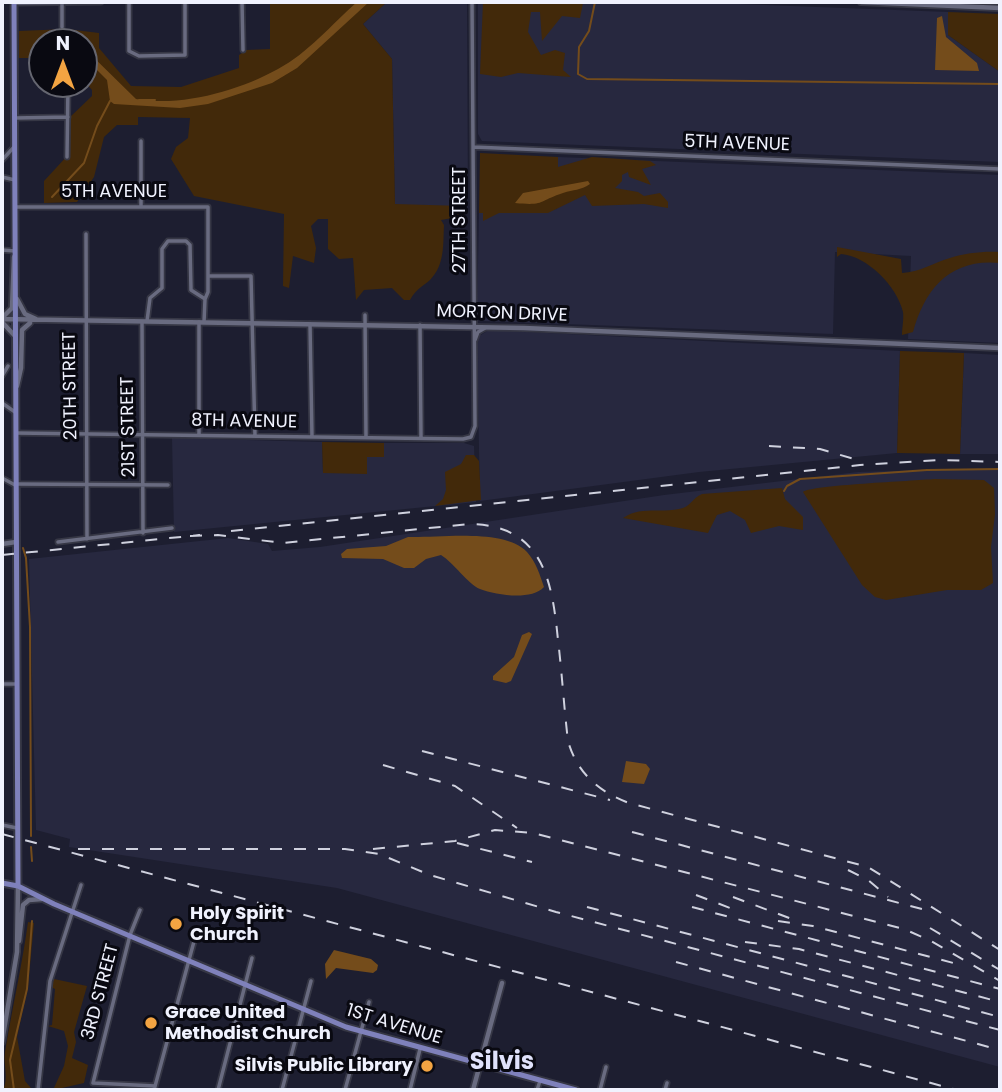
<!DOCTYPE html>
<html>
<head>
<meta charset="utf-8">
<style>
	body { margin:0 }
	#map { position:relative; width:1002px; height:1092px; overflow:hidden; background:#1d1e30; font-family:Poppins,sans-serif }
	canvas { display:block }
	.frame { position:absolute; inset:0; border:4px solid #f0f2fe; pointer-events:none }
	.north { position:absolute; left:28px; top:28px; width:70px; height:70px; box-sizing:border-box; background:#090911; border:2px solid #656670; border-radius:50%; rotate:0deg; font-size:19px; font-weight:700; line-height:28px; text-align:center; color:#f0f2fe }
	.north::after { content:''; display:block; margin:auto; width:24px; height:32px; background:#f3a442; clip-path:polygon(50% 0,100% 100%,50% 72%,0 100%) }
</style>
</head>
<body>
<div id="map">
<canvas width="1002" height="1092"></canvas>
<div class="frame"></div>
<div class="north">N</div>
</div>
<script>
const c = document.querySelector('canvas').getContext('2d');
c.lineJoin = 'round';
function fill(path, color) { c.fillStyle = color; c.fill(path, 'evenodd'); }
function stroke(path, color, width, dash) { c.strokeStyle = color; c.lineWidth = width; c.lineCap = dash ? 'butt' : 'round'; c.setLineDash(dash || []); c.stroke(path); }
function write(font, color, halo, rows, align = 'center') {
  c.font = font + ' Poppins,sans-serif'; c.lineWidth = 6; c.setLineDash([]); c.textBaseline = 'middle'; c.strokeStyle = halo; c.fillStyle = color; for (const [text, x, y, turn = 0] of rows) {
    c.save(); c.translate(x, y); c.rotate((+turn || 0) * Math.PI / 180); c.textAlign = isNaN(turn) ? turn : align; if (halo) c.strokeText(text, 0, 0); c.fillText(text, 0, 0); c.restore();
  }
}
const built = new Path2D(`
	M387,2H467L468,208L395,209L392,59L363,24Z
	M478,2H687L948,12V35L1000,72V162L482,141L478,134Z
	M558,157L1000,175V343L908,339L911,256L835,252L833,334L483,321L477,315L479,213L557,209Z
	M489,330L900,351L897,453L699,472L480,501L477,346L479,336Z
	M964,353L1000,355V454H960Z
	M172,438L322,442L323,473L367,457H384V443H464L474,446L476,502L174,532Z
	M1000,468V1067L337,888L69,847L70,839L36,830L29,559L228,538L268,544L272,551L320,547L664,495L858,472Z`);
const green = new Path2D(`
	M270,2H387L363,24L392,59L395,204L463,206L464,216L441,220L444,225C443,244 445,265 430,280C422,287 416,289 410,300H404L392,288L364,290L356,300L353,258L339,259L328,249V219H318L311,226L316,248L314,263L293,256L289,288L283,286L284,214L194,196L171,159L176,147L188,138L190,118L138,117V125H117L104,137L94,177L77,202L44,203V181L68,155L69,118L92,96V90L84,81V42H42V58H19V31L67,29L99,33V48L131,86L181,87L239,68V55L246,50L270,49Z
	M483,2L583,3L580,18L562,16L542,41L540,12H531L528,32L541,55L555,50L565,53L563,70L571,77L518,73L501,77L480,74Z
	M948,12L1000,14V72L948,35Z
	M480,153L558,157V167L592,157L650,161L656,165L642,169L651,185L629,177L628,172L622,175V181L615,188L638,192L644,196L660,193L668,202V208L644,204L592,206L585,195L548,213H499L483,221V213H479Z
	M837,247L901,259L902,273C920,272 933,263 950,258C965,253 984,251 1000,252V263C951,258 925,288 913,332L902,335C902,328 904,319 903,312C897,286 867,256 841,254L837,257Z
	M900,351L964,353L960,454L897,453Z
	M322,442L384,443V457H367V474L323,473Z
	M466,455H474L479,461L481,500L435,506L443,499L446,490L445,472L461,464Z
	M934,479L984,480L994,488L995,514L991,547L993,583L981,590H947L886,600L875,597L862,585L803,492C811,485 914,481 934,479Z
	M782,488L785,499L803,517V530L779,526L751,533L745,520L730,511L717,515L708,533L623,518C640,506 660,513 679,509C691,507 692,498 702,494Z
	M28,922L34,923L28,987L17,1037L25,1081L31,1088L3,1090C9,1078 3,1065 5,1052C12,1009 22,966 28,922Z
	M54,979L87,986L74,1032L76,1042L72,1058L88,1065L84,1083L53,1090L64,1066L68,1046L64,1031L48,1026L52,1025L55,989L51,987Z`);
const water = new Path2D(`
	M357,2H369L297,68L272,83L208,104L180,108L114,104L110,101L107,80L84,57V48L136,99C182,107 238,91 278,69C308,53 332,24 357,2Z
	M942,16L946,37L977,63L979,71L935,70L937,18Z
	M588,181L590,184C580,191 574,189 563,193C538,201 546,206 515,203L523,193Z
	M408,537C439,538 505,528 527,552C536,562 540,575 544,587C531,601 496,595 480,589C468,584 454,563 441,555L426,559L414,568H404L383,559L342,558L341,554L347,549L386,546Z
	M529,632L532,634L511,681L506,683L493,680V676L514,657L522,635Z
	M626,761L646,764L650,769L644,784L622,782Z
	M334,950L371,959L378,965L377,970L373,973L336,968L326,979L325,964Z`);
const stream = new Path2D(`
	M595,2L589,31L579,47L578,74L587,79L1000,84
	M139,100H155
	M52,197L84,163L97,126L110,101
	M784,491L787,486L800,479L927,470L1000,469
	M23,548L26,558L30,627L31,836
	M31,847L32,861
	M14,1090L10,1060L27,989L32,921`);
const minor = new Path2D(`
	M62,2V27
	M129,2V51L139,56L185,55V2
	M242,2L243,50
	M14,3L101,2
	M15,118L68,117
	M473,147L1000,169
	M67,157L68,84
	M2,160L15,146
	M2,177L15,180
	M141,206V141
	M16,207H208V292L205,299L204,322
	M86,234L87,539
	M2,250L15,251
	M208,276H251L255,436
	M365,315L366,437
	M147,321L150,298L162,288V249L168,241H186L190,245L191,290L205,299
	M142,322L143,533
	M199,322V435
	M310,324L312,437
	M420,325L421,438
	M475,340L478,332L485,328
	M2,376L8,366
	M2,403L15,412
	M16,433L463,439L471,437L475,426L472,2
	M2,478L15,485
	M17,484L168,485
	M58,542L172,528
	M2,684H17
	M2,825L17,828
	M140,910L130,935L93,1083L155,1086
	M38,1090L50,981L81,885
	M154,1090L196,934
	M218,1090L252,958
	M282,1090L311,981
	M345,1090L369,1002
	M410,1090L420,1049
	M537,1090L540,1081
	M600,1090L606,1067
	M665,1090L667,1083`);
const tertiary = new Path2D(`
	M861,2L1000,8
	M17,299L25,314L36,319
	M3,317L12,308L14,257
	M2,319L524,328L1000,348
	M2,322L15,336
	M17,386L21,368L22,330L30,323
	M2,544L16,542
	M473,1090L502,983`);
const secondary = new Path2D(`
	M19,941L23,905L29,900L42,899
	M2,1042L17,952L18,886`);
const primary = new Path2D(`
	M14,2L18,886
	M2,883L18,886L54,904L346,1027L576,1090`);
const rail = new Path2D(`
	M769,446L820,449L861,461
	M231,531L860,465L941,460L1000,462
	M190,536L218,535L283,543L469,524C543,525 552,580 558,640C562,673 564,708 568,741C577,773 599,792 629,803L868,867L1000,950
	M2,555L200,535
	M422,751L610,800
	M383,765L455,786L517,828
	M632,832L933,912
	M2,834L957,1090
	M457,843L532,862
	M78,849H345L379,854L430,875L556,912L1000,1030
	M373,849L455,841L495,830L533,833L904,929L931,941L1000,981
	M848,870L868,880L888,897
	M696,895L738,911
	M733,897L792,919
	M587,907L1000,1017
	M692,907L1000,989
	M778,921L813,926L961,965
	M930,928L1000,970
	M745,942L799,949L1000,1002
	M676,962L1000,1050`);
const markers = [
	[176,924,7,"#f3a442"],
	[151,1023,7,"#f3a442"],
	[427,1066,7,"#f3a442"]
];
const streetNames = [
	["5TH AVENUE",737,144,2],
	["5TH AVENUE",114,192],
	["27TH STREET",460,220,-90],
	["MORTON DRIVE",502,314,2],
	["20TH STREET",71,386,-91],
	["8TH AVENUE",244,422,1],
	["21ST STREET",129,427,-91],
	["3RD STREET",101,992,-75],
	["1ST AVENUE",394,1025,17]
];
const poiNames = [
	["Holy Spirit",190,914],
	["Church",190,935],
	["Grace United",165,1013],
	["Methodist Church",165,1034],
	["Silvis Public Library",413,1066,"right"]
];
const districtNames = [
	["Silvis",502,1063]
];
fill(built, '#27283f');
fill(green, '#42290a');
fill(water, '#744c1b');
stroke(stream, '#744c1b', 2);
stroke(minor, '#363745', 7);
stroke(tertiary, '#363745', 8);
stroke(secondary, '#363745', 8);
stroke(primary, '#363745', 9);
stroke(minor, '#696b80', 3.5);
stroke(tertiary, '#696b80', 4.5);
stroke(secondary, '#696b80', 4.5);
stroke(primary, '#7f81bb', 5);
stroke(rail, '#cfd1de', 2, [12, 12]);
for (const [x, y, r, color] of markers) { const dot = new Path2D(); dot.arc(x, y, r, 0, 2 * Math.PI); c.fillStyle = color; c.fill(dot); stroke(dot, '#090911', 2.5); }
write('18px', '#f0f2fe', '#090911', streetNames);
write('bold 18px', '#f0f2fe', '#090911', poiNames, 'left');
write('bold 24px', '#e0e2fb', '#090911', districtNames);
</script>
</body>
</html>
